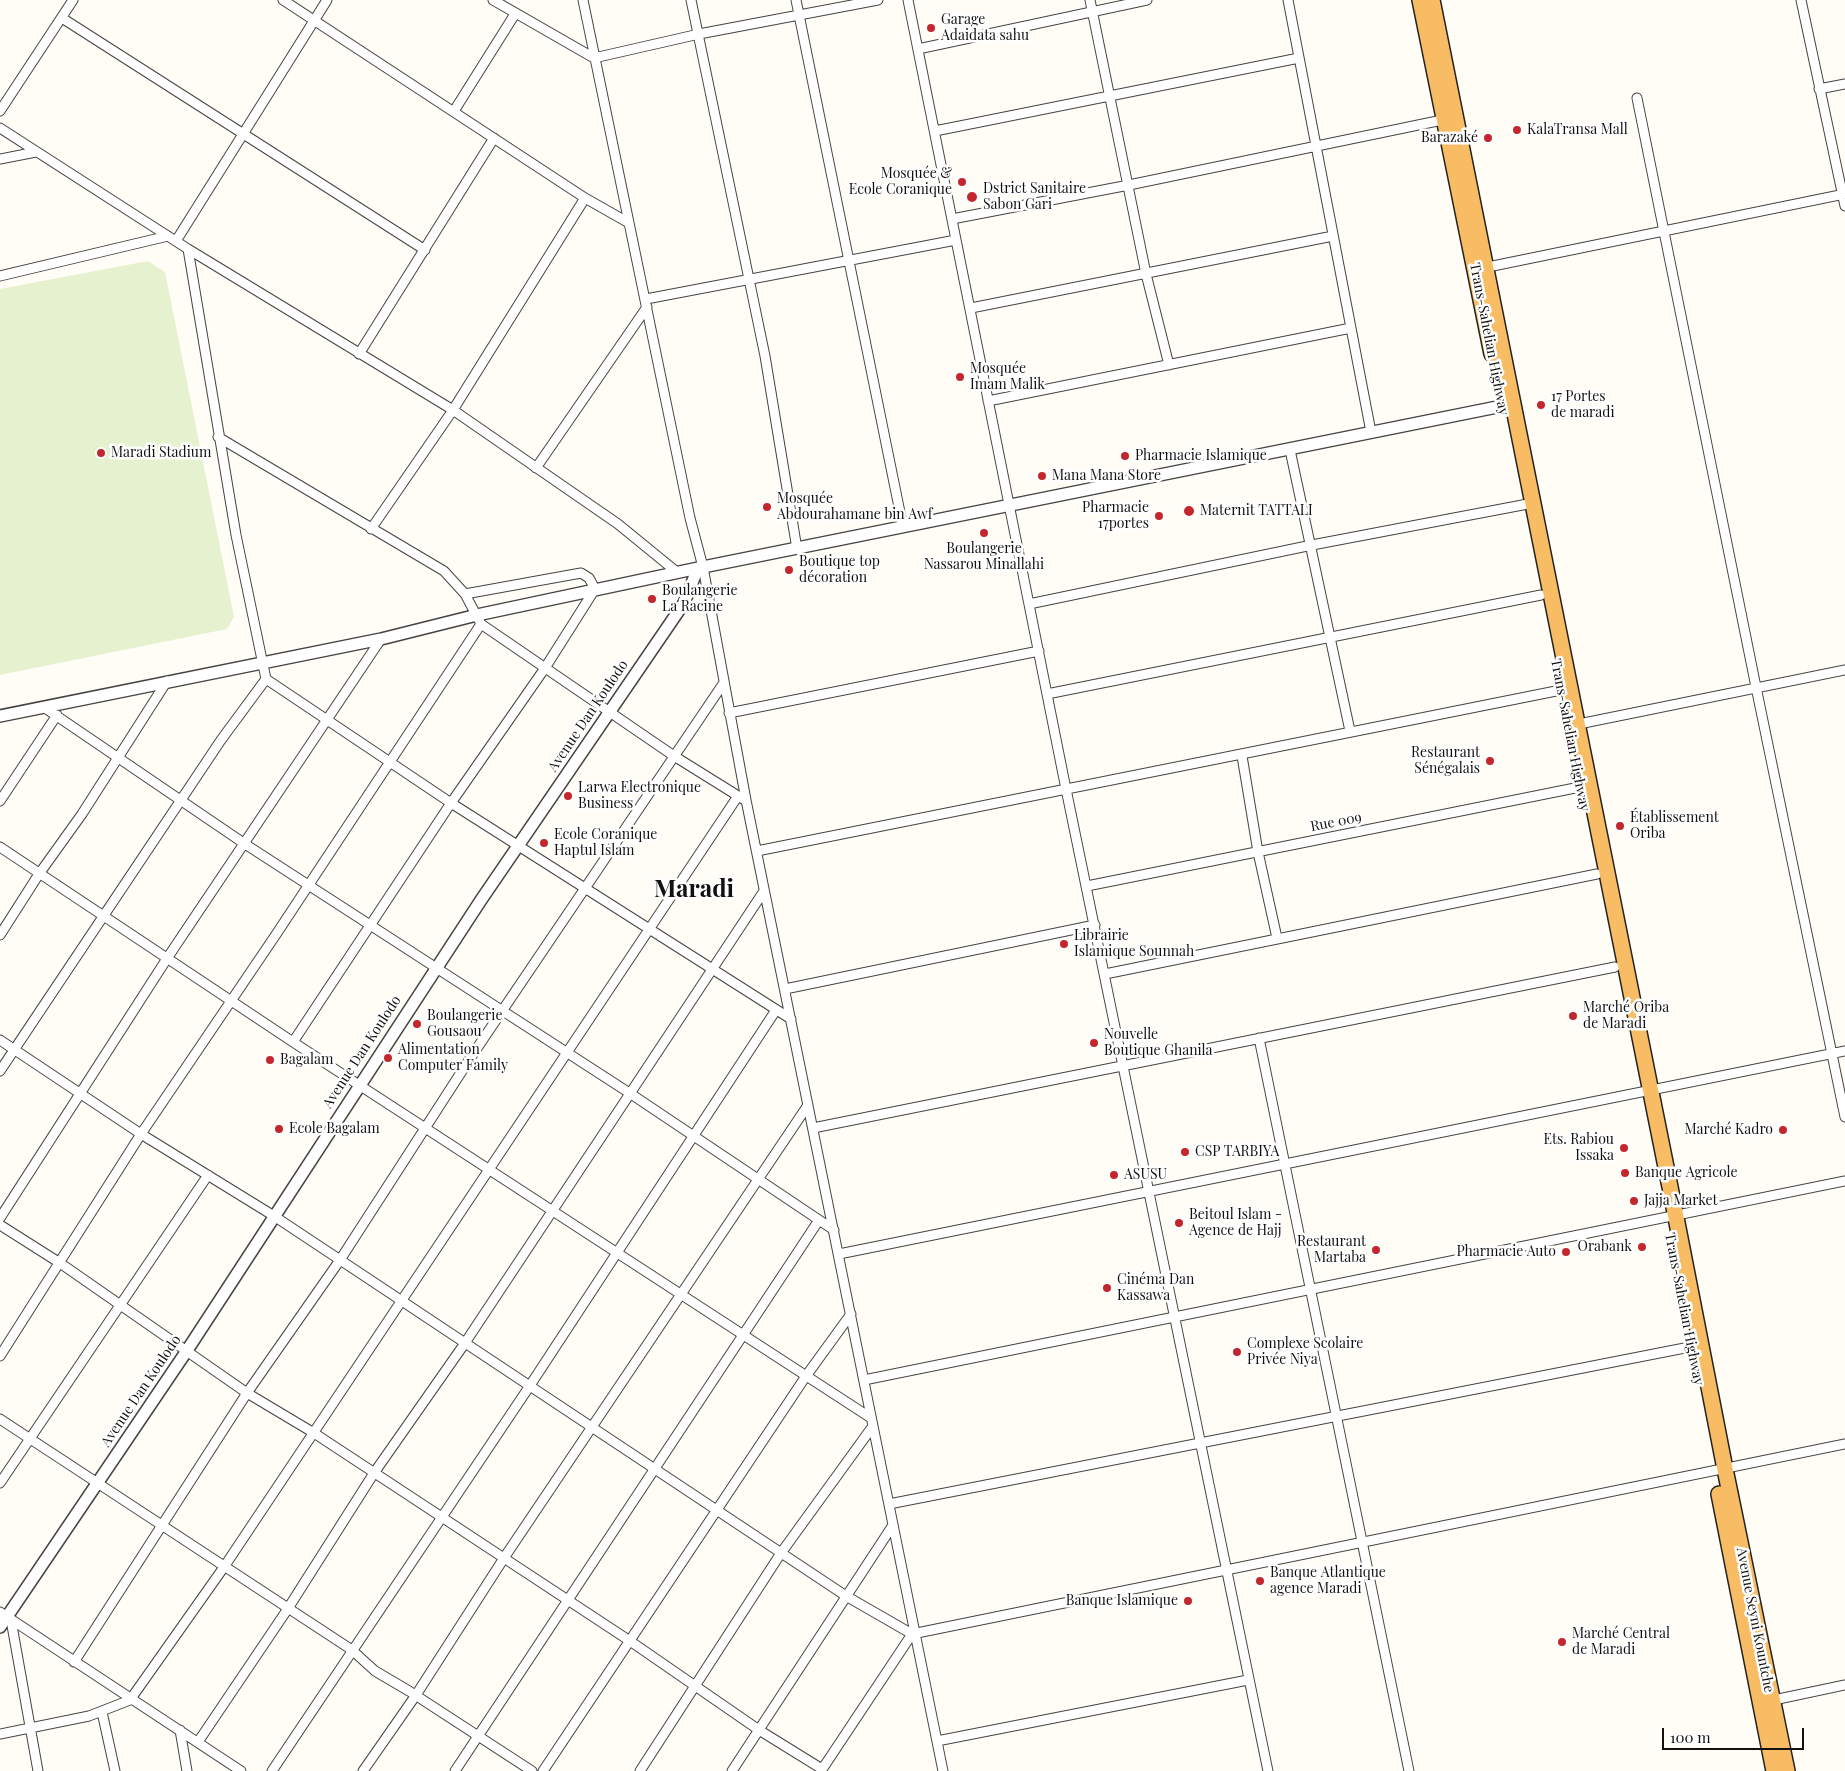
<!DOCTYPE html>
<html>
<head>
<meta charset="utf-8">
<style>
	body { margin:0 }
	#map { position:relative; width:1845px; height:1771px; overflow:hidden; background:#fffdf5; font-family:"Playfair Display",serif }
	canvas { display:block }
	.scale { position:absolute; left:1662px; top:1728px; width:142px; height:22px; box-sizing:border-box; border:2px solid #111; border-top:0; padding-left:6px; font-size:15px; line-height:18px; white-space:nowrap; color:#111; -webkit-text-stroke:4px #fff; paint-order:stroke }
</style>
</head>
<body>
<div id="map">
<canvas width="1845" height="1771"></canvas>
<div class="scale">100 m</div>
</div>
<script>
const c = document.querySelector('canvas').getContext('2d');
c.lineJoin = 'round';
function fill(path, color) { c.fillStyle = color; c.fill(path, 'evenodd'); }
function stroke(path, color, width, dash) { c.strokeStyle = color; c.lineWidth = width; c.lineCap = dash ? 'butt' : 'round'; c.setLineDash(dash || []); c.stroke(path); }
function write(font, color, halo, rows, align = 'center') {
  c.font = font + ' "Playfair Display",serif'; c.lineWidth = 5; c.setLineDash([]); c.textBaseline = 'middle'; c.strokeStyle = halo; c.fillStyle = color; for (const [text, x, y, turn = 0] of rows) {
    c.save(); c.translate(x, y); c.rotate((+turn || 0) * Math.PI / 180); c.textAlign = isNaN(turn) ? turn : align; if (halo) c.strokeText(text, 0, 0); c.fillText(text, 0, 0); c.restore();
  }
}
const pitch = new Path2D(`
	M148,261L165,272L234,617L227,629L0,675V289Z`);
const minor = new Path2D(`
	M283,0L585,198L629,223
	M493,0L594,58L699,34L878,0
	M583,0L690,518L703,567L746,800L943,1771
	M691,0L765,356L797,549
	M796,0L903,527
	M908,0L1066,789L1268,1771
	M1090,0L1146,274L1169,365
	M1288,0L1371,432
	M1801,0L1845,206
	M62,18L425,250
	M918,49L1147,0
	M1819,89L1845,84
	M1637,98L1756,687L1845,1117
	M0,111L73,0
	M454,111L515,14
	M0,128L188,249L453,410L618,524L678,573
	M935,131L1299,58
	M0,159L36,152
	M952,219L1129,185L1447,119
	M176,241L327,0
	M188,249L236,535L266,679L451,803L791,1019
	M1483,268L1845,194
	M0,276L168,236
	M646,299L956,240
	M971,308L1333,236
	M359,354L494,138
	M988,401L1351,328
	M1290,450L1350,731
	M536,468L647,307
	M371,529L453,410L585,198
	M1029,604L1312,545L1533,503
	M481,624L674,756L743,799
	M1047,694L1541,595
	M45,708L245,844L631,1094L834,1230
	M729,713L1039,651
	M1569,726L1845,670
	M1242,756L1258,852L1277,938
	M0,801L57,715
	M0,847L293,1042L871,1418
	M757,851L1561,690
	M1087,886L1590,785
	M0,935L39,874L82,814L167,681
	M1105,974L1597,874
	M785,989L1095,925
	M1259,1038L1409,1771
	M0,1040L141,1134L274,1216L846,1596L912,1634
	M293,1042L451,803L545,668L595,589L589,578L581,573L465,594
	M0,1071L221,740L266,679
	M813,1128L1615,967
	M0,1218L168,957L381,639
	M0,1225L60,1263L247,1393L314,1433L630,1641L759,1730L822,1769
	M839,1254L1845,1051
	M0,1356L141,1134L277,933L481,624L465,594L444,571L218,437
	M864,1380L1845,1181
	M0,1419L352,1650L375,1671L409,1691L532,1771
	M0,1483L208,1175
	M889,1504L1700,1345
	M0,1612L241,1771
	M11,1620L38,1771
	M74,1662L247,1393L340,1260L471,1057L723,684
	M1769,1701L1845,1685
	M102,1712L115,1771
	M180,1730L187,1771
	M0,1734L89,1716L130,1700L224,1567L738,796
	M937,1741L1248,1680
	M198,1742L287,1610L374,1473L465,1343L764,891
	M272,1771L529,1387L776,1010
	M363,1771L416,1695L504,1558L808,1105
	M455,1771L819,1220
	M543,1771L806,1376L851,1314
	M640,1771L781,1553L873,1426
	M732,1771L893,1525
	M821,1771L912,1634L1845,1444`);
const tertiary = new Path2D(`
	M0,716L381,639L477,615L703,567L1512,404
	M0,1627L186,1352L481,900L684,603L698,568`);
const trunk = new Path2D(`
	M1420,0L1492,354
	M1432,0L1672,1197L1725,1469L1787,1771
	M1719,1494L1774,1771`);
const markers = [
	[931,28,5,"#c4262e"],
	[1517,130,5,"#c4262e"],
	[1488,138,5,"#c4262e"],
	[962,182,5,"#c4262e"],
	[972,197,6,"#c4262e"],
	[960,377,5,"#c4262e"],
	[1541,405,5,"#c4262e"],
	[101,453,5,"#c4262e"],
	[1125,456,5,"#c4262e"],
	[1042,476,5,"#c4262e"],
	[767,507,5,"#c4262e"],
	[1189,511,6,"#c4262e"],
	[1159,516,5,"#c4262e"],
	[984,533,5,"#c4262e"],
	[789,570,5,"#c4262e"],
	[652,599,5,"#c4262e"],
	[1490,761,5,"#c4262e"],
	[568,796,5,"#c4262e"],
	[1620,826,5,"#c4262e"],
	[544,843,5,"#c4262e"],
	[1064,944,5,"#c4262e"],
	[1573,1016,5,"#c4262e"],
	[417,1024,5,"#c4262e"],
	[1094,1043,5,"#c4262e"],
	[388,1058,5,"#c4262e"],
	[270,1060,5,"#c4262e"],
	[279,1129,5,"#c4262e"],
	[1783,1130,5,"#c4262e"],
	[1624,1148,5,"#c4262e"],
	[1185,1152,5,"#c4262e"],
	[1625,1173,5,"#c4262e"],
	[1114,1175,5,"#c4262e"],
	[1634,1201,5,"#c4262e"],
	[1179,1223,5,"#c4262e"],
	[1642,1247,5,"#c4262e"],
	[1376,1250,5,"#c4262e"],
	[1566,1252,5,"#c4262e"],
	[1107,1288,5,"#c4262e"],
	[1237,1352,5,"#c4262e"],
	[1260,1581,5,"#c4262e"],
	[1188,1601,5,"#c4262e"],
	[1562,1642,5,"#c4262e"]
];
const poiNames = [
	["Garage",941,20],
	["Adaidata sahu",941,36],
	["KalaTransa Mall",1527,130],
	["Barazaké",1478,138,"right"],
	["Mosquée &",952,174,"right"],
	["Ecole Coranique",952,190,"right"],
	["Dstrict Sanitaire",983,189],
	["Sabon Gari",983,205],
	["Mosquée",970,369],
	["Imam Malik",970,385],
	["17 Portes",1551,397],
	["de maradi",1551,413],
	["Maradi Stadium",111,453],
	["Pharmacie Islamique",1135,456],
	["Mana Mana Store",1052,476],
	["Mosquée",777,499],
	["Abdourahamane bin Awf",777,515],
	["Pharmacie",1149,508,"right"],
	["17portes",1149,524,"right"],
	["Maternit TATTALI",1200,511],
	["Boulangerie",984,549,"center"],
	["Nassarou Minallahi",984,565,"center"],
	["Boutique top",799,562],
	["décoration",799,578],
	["Boulangerie",662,591],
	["La Racine",662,607],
	["Restaurant",1480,753,"right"],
	["Sénégalais",1480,769,"right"],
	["Larwa Electronique",578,788],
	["Business",578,804],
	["Établissement",1630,818],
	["Oriba",1630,834],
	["Ecole Coranique",554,835],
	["Haptul Islam",554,851],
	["Librairie",1074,936],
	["Islamique Sounnah",1074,952],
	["Marché Oriba",1583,1008],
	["de Maradi",1583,1024],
	["Boulangerie",427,1016],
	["Gousaou",427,1032],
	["Nouvelle",1104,1035],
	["Boutique Ghanila",1104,1051],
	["Alimentation",398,1050],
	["Computer Family",398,1066],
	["Bagalam",280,1060],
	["Ecole Bagalam",289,1129],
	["Marché Kadro",1773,1130,"right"],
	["Ets. Rabiou",1614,1140,"right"],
	["Issaka",1614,1156,"right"],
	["CSP TARBIYA",1195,1152],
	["Banque Agricole",1635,1173],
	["ASUSU",1124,1175],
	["Jajja Market",1644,1201],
	["Beitoul Islam -",1189,1215],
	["Agence de Hajj",1189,1231],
	["Restaurant",1366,1242,"right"],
	["Martaba",1366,1258,"right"],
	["Orabank",1632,1247,"right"],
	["Pharmacie Auto",1556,1252,"right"],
	["Cinéma Dan",1117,1280],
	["Kassawa",1117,1296],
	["Complexe Scolaire",1247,1344],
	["Privée Niya",1247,1360],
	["Banque Atlantique",1270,1573],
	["agence Maradi",1270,1589],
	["Banque Islamique",1178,1601,"right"],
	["Marché Central",1572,1634],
	["de Maradi",1572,1650]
];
const streetNames = [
	["Trans-Sahelian Highway",1489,339,79],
	["Avenue Dan Koulodo",588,716,-56],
	["Trans-Sahelian Highway",1570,735,79],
	["Rue 009",1336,822,-11],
	["Avenue Dan Koulodo",362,1052,-57],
	["Trans-Sahelian Highway",1684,1309,79],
	["Avenue Dan Koulodo",141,1391,-56],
	["Avenue Seyni Kountche",1755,1620,79]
];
const townNames = [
	["Maradi",694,890]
];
fill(pitch, '#e6f2cf');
stroke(minor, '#444', 11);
stroke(tertiary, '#444', 14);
stroke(trunk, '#222', 18);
stroke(minor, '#fff', 9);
stroke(tertiary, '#fff', 11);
stroke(trunk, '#f7bc64', 15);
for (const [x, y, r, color] of markers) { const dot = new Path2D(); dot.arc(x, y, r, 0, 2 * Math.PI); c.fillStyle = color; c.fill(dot); stroke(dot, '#fff', 2); }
write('14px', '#111', '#fff', poiNames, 'left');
write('14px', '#111', '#fff', streetNames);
write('bold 24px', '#111', '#fff', townNames);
</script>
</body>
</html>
